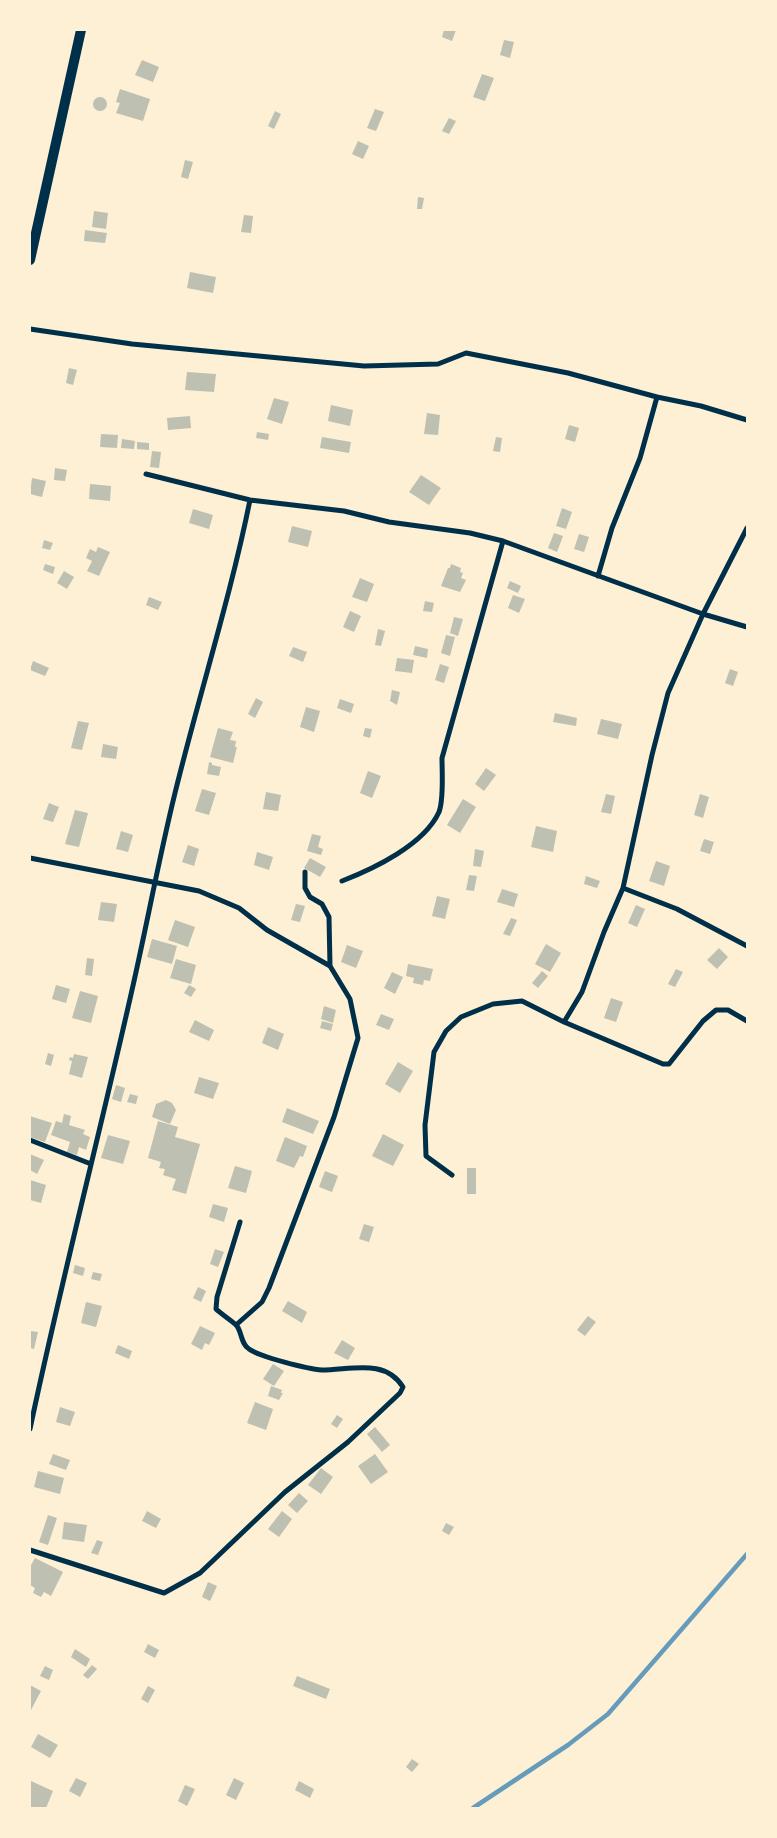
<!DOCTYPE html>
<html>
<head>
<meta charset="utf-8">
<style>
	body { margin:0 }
	#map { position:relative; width:777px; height:1838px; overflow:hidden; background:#fdf0d5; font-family:"PT Sans Narrow",sans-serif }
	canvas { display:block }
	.frame { position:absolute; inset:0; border:31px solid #fdf0d5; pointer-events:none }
</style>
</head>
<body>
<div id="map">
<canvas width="777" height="1838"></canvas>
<div class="frame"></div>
</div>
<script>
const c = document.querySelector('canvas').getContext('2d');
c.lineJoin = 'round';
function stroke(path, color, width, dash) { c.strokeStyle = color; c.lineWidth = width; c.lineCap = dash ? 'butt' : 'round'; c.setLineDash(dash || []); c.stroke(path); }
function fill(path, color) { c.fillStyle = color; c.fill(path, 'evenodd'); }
const stream = new Path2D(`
	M473,1808L568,1745L608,1714L747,1554`);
const building = new Path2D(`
	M444,30H456L452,41L442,37Z
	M504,40L514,42L510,58L500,55Z
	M142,60L159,67L153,82L135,75Z
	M482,74L494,78L485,101L473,97Z
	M120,89L150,99L143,121L116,113L120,103L116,102Z
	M93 104a7 7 0 1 1 14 0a7 7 0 1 1-14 0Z
	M375,109L384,112L376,131L367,128Z
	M275,111L281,114L274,129L268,126Z
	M449,118L456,121L449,134L442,131Z
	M358,141L369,146L363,159L352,154Z
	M185,160L193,162L188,179L181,177Z
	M418,197L424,198L422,209H417Z
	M94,211L108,213L106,229L92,227Z
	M244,215L253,216L251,233L241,232Z
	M85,230L107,233L105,243L84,241Z
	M190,272L216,277L213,293L187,288Z
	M69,368L77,370L73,385L66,383Z
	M187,372L216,374L214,392L185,390Z
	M274,398L289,402L282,424L267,419Z
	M331,405L353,410L350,426L328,421Z
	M427,413L440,415L438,435L424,434Z
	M190,416L191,428L168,430L167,418Z
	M569,425L579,428L575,442L565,439Z
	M257,432L269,434L268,440L256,438Z
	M101,434L118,435L117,448L100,447Z
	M322,437L351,442L349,453L320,448Z
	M496,437L502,438L500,452L493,451Z
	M122,439L135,441L134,449L121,448Z
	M137,442L149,443V450L137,449Z
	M152,451L161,452L159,468L150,467Z
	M55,468L67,470L65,481L54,480Z
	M421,475L441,488L429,505L409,492Z
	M32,478L46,481L42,497L30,494Z
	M90,484L111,486L110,501L89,499Z
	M562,508L572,512L566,529L556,526Z
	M193,509L213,515L209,529L189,523Z
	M292,526L312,531L308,547L288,542Z
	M554,533L563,536L557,552L548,548Z
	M579,534L589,537L584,552L574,549Z
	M44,540L53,543L50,550L42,548Z
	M98,547L110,552L99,576L87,571L92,561L86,558L90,549L96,552Z
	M45,564L55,567L53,574L43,570Z
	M451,564L461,568L460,572L463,573L461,578L466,580L460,592L441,586L448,568H450Z
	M64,571L74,577L67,589L57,583Z
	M360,578L374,584L367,602L352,597Z
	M510,581L521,586L518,593L507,588Z
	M513,595L525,599L519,613L508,608Z
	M149,597L162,602L158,610L146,605Z
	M425,601L434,603L432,612L423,611Z
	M350,611L361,616L354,632L343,627Z
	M454,617L463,619L458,636L450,633Z
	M378,629L385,631L381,646L375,645Z
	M446,635L455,637L450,656L441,653Z
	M415,646L428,649L427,658L413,655Z
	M293,647L307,652L303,662L289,656Z
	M397,658L414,660L412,673L395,671Z
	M33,661L49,668L45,676L30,670Z
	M440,664L449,667L444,683L435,680Z
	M730,669L738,672L733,686L725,683Z
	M392,690L400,692L397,705L390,701Z
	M256,698L263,702L255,718L248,714Z
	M340,699L354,704L351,713L337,708Z
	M306,707L320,711L314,732L300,727Z
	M555,713L577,718L576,726L553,722Z
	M601,719L622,724L618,739L597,734Z
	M78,721L89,723L82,750L71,748Z
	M218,728L233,732L230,740L236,741L235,747H237L233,763L210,757Z
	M365,728L372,729L370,738L363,736Z
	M103,744L118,747L116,759L101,757Z
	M209,762L212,763V765L221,767L219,776L207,774Z
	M486,768L496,775L484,791L475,784Z
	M368,771L381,776L372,798L360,793Z
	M202,789L216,793L209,815L195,811Z
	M266,792L281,795L278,811L263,809Z
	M606,794L615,796L611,814L601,812Z
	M700,794L709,797L703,818L694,815Z
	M463,799L476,807L460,833L447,825Z
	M49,803L59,807L53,822L43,819Z
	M75,810L88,813L79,847L65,844Z
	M536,826L557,831L553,852L531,847Z
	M121,831L133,835L128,852L116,849Z
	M312,834L321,836L318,847L323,849L321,855L307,851Z
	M704,839L714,842L710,854L700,851Z
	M188,845L199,849L194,866L182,862Z
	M475,849L484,851L481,867L473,866Z
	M257,852L273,857L269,870L254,865Z
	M310,858L326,867L320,877L304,868Z
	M656,861L670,866L664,886L649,881Z
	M469,875L477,876L474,891L466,890Z
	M586,876L600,881L597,888L584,884Z
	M502,889L518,894L514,907L497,902Z
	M437,896L450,899L445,919L432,916Z
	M101,902L117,904L114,922L98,920Z
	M296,904L305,906L300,922L291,920Z
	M636,905L645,909L637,927L628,923Z
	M511,918L517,920L510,936L503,934Z
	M175,920L195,927L188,947L168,940Z
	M152,939L177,946L172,964L147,957Z
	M546,944L561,953L550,972L535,964Z
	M347,945L363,951L356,968L341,962Z
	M719,948L728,957L717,969L707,960Z
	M87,958L94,959L92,976L85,975Z
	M176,959L196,965L191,984L170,978Z
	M408,964L433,969L430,981L424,980L423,985L413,983L414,978L406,976Z
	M676,969L683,972L675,987L668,984Z
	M542,971L548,976L538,988L532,983Z
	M392,972L403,977L395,994L384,988Z
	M56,985L70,989L66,1003L52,999Z
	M189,985L196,989L191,997L184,993Z
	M80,991L98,996L91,1023L72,1018Z
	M611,998L623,1002L616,1022L604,1018Z
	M324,1006L336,1010L333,1023L321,1019Z
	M381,1014L394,1019L389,1030L376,1025Z
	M195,1020L214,1030L209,1041L189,1032Z
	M322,1021L333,1024L331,1031L320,1028Z
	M268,1027L284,1034L278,1050L262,1043Z
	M48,1053L54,1055L51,1066L45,1064Z
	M74,1054L88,1057L82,1078L69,1074L72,1061L69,1060L70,1057L73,1058Z
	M398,1062L413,1071L400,1093L385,1084Z
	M199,1077L219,1083L213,1099L194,1093Z
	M116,1085L125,1088L121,1102L112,1099Z
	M130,1094L138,1096L136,1104L127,1102Z
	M166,1100L172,1103L176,1110L170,1124L152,1117L156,1104Z
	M287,1108L319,1121L313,1134L282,1122Z
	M64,1114L71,1116L69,1125L85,1130L83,1134L90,1137L86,1150L79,1147L77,1155L67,1152L70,1142L51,1135L56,1121L62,1123Z
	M30,1116L52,1123L45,1142L30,1137Z
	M158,1121L178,1127L175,1137L200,1144L186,1194L172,1190L176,1179L163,1175L165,1169L159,1168L161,1162L148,1158Z
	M383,1134L404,1145L393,1166L372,1156Z
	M108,1135L130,1141L123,1164L101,1158Z
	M285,1137L307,1146L303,1157L300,1156L294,1168L276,1161Z
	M30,1154L44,1160L37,1174L30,1170Z
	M235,1166L252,1171L246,1193L228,1188Z
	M467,1168H476V1194H467Z
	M325,1171L338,1176L332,1192L319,1187Z
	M30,1180L46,1185L41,1203L30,1200Z
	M213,1204L228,1208L224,1222L209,1217Z
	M364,1224L374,1227L369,1242L359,1239Z
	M215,1249L224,1252L218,1267L210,1264Z
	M75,1265L85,1268L83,1276L73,1273Z
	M93,1272L102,1274L100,1281L91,1279Z
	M198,1287L206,1291L201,1302L193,1298Z
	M288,1301L307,1312L302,1323L282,1311Z
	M86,1302L102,1306L96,1327L81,1323Z
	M588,1316L596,1322L585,1336L577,1330Z
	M200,1326L215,1333L209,1345L205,1343L202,1350L191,1344Z
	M30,1331L38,1332L34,1349L30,1348Z
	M342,1340L355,1348L348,1360L334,1353Z
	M118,1345L132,1351L129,1359L115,1353Z
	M273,1364L284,1371L274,1386L263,1379Z
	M271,1386L282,1390L281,1393H283L279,1400L268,1396Z
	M255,1402L273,1409L266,1430L247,1423Z
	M60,1407L75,1412L70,1426L56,1422Z
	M337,1415L343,1419L337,1428L331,1424Z
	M375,1427L390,1445L382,1452L367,1434Z
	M53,1454L70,1460L66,1470L49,1464Z
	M375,1454L388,1472L371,1484L358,1466Z
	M321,1468L333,1477L321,1494L308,1485Z
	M38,1471L64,1478L60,1494L34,1487Z
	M299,1493L308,1501L297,1513L288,1505Z
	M147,1511L161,1519L156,1528L142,1521Z
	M282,1511L292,1519L279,1537L268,1529Z
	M48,1515L57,1518L48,1545L39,1542Z
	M64,1522L87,1525L84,1542L62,1539Z
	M446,1523L454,1527L449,1535L442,1531Z
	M97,1540L103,1542L98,1555L91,1553Z
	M35,1558L63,1572L51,1596L44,1592L41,1597L33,1593L35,1588L30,1585V1567Z
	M208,1582L217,1586L210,1601L202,1597Z
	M148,1644L159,1650L155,1658L144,1652Z
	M75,1649L90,1659L86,1667L71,1657Z
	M92,1665L97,1669L88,1679L83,1675Z
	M45,1666L53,1670L49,1680L40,1676Z
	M297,1676L330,1689L326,1699L293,1686Z
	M30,1685L41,1691L30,1712Z
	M148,1686L155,1690L148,1703L141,1699Z
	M38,1734L58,1745L50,1758L31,1747Z
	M412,1759L419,1764L412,1772L406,1767Z
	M76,1778L87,1783L80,1797L69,1791Z
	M234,1778L244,1783L236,1800L226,1795Z
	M31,1781L53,1791L46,1808H30Z
	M299,1781L314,1789L310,1798L295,1790Z
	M185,1785L195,1789L187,1806L178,1801Z`);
const minor = new Path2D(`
	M30,329L132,344L364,366L438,364L466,353L568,373L657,397L701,406L747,420
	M146,474L250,500L344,511L389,522L470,533L503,541L703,614L747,627
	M598,576L612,528L640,458L657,397
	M30,858L199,891L239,908L267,930L330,966L350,999L358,1038L334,1117L269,1288L262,1302L236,1325
	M305,872V888L310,897L322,904L329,917L330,966
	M342,881C373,869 424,845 439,812C444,799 442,773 442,758L503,541
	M623,888L677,909L747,946
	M564,1022L582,992L604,932L623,888L652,755L668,693L703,614L747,528
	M30,1140L91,1164
	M452,1175L426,1156L425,1125L434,1052L446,1031L461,1017L493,1004L522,1001L564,1022L663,1064H669L703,1021L716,1010H728L747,1021
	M30,1429C61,1282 99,1137 132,990C147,924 159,858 175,793C199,695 230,599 250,500
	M30,1550L164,1593L200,1573L285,1492L348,1442L400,1393L403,1387C385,1358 351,1370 322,1370C308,1369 260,1357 249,1349C241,1344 242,1333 237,1326C234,1322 221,1314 216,1309L217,1297L240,1222`);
const secondary = new Path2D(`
	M30,260L81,30`);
stroke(stream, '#669bbc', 4.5);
fill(building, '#bec0b2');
stroke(minor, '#003049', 5);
stroke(secondary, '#003049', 10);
</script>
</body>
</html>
